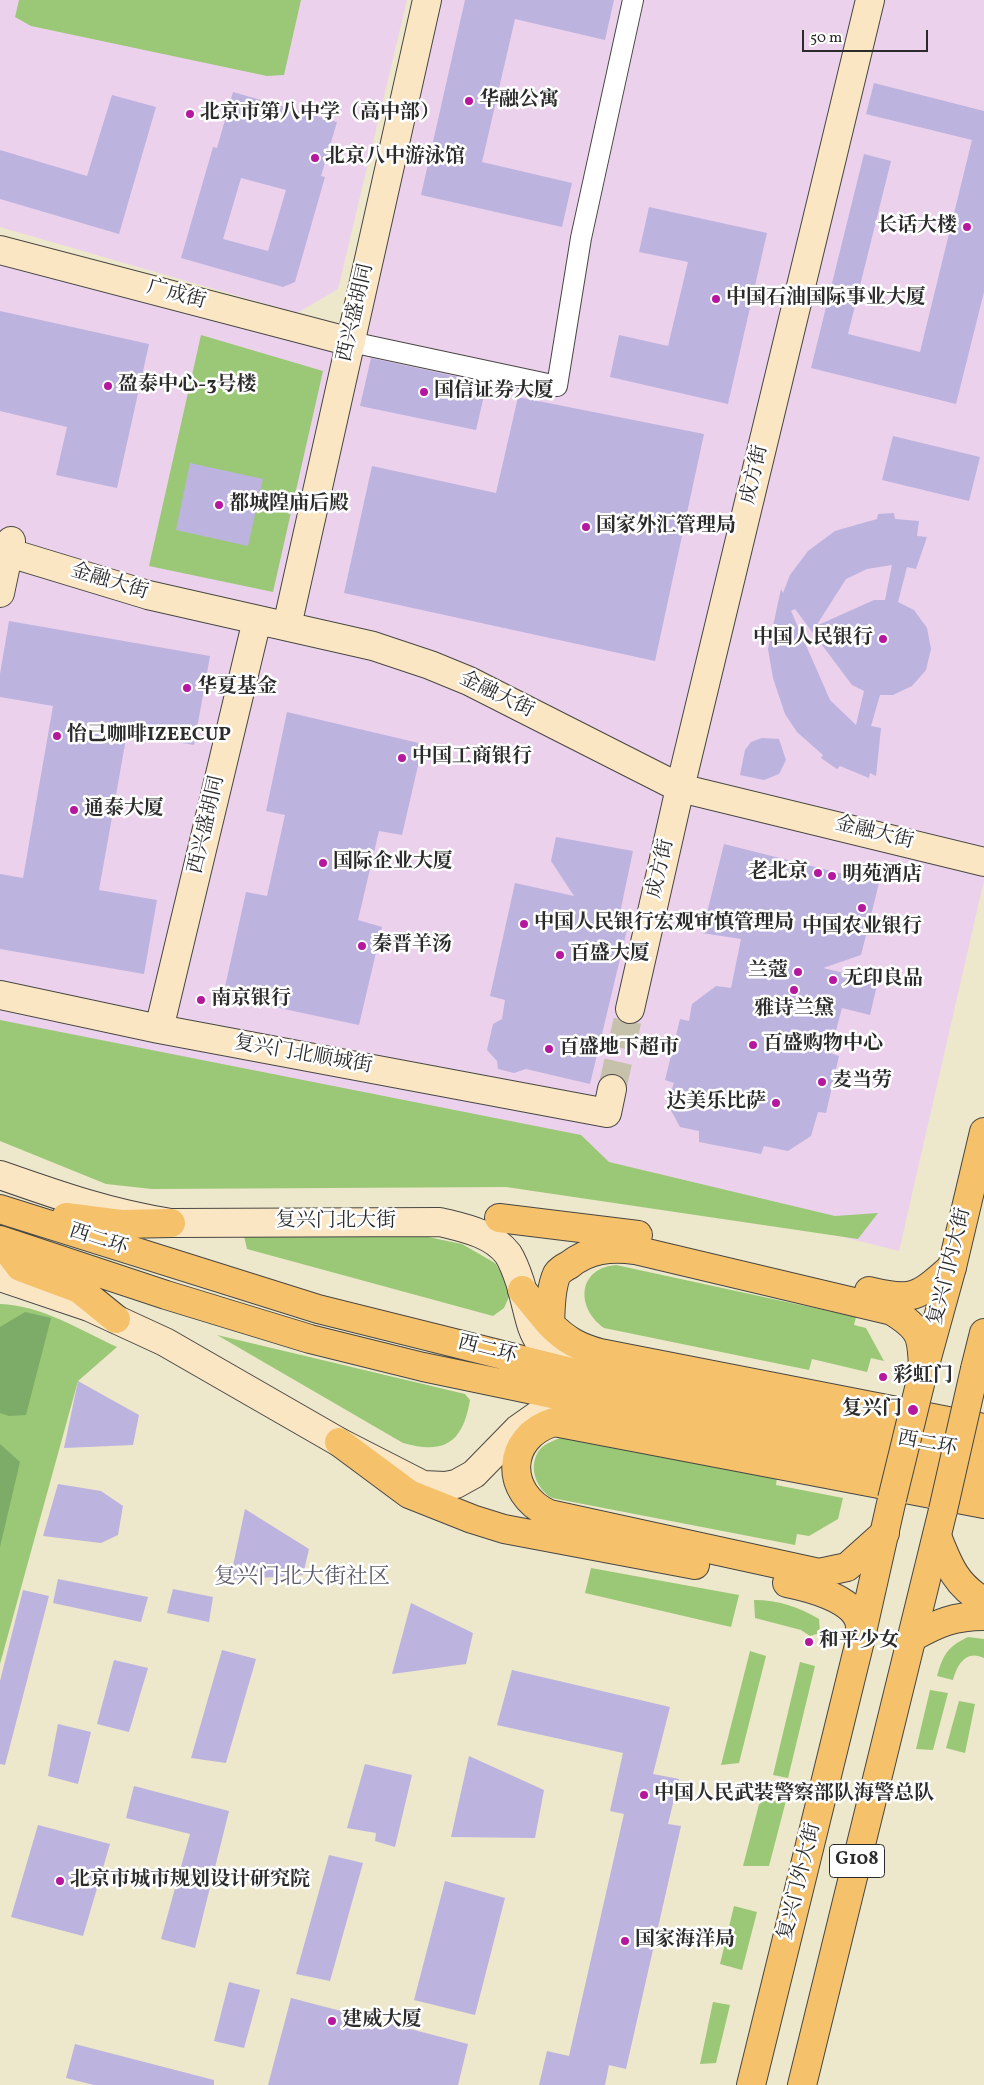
<!DOCTYPE html>
<html>
<head>
<meta charset="utf-8">
<style>
	body { margin:0 }
	#map { position:relative; width:984px; height:2085px; overflow:hidden; background:#ede7cb; font-family:Vollkorn,serif }
	canvas { display:block }
	.scale { position:absolute; left:802px; top:30px; width:126px; height:22px; box-sizing:border-box; border:2px solid #2b2b2b; border-top:0; padding-left:6px; font-size:15px; line-height:18px; white-space:nowrap; color:#2b2b2b; -webkit-text-stroke:4px #fff; paint-order:stroke }
</style>
</head>
<body>
<div id="map">
<canvas width="984" height="2085"></canvas>
<div class="scale">50 m</div>
</div>
<script>
const c = document.querySelector('canvas').getContext('2d');
c.lineJoin = 'round';
function fill(path, color) { c.fillStyle = color; c.fill(path, 'evenodd'); }
function stroke(path, color, width, dash) { c.strokeStyle = color; c.lineWidth = width; c.lineCap = dash ? 'butt' : 'round'; c.setLineDash(dash || []); c.stroke(path); }
function write(font, color, halo, rows, align = 'center') {
  c.font = font + ' Vollkorn,"Noto Serif SC",serif'; c.lineWidth = 5; c.setLineDash([]); c.textBaseline = 'middle'; c.strokeStyle = halo; c.fillStyle = color; for (const [text, x, y, turn = 0] of rows) {
    c.save(); c.translate(x, y); c.rotate((+turn || 0) * Math.PI / 180); c.textAlign = isNaN(turn) ? turn : align; if (halo) c.strokeText(text, 0, 0); c.fillText(text, 0, 0); c.restore();
  }
}
const built = new Path2D(`
	M0,0H407L338,289L297,313L0,227Z
	M427,0H984V880L899,1251L0,1027V250L351,342Z`);
const green = new Path2D(`
	M19,0H301L284,75L267,76L31,26L15,17Z
	M201,335L323,371L273,592L149,566Z
	M0,1020L581,1135L609,1162L835,1216L878,1213L858,1239L506,1187L152,1189L106,1184L0,1141Z
	M244,1236L428,1237L462,1244L495,1263L505,1279L509,1297L504,1308L493,1316L247,1249Z
	M616,1265L856,1317L854,1325L866,1328L884,1361L871,1358L867,1372L812,1359L809,1370L604,1328C575,1307 578,1268 616,1265Z
	M0,1304C41,1305 80,1330 117,1347L78,1381L0,1664Z
	M217,1335L465,1394L470,1400C463,1442 445,1455 403,1443Z
	M562,1437L777,1477L776,1485L843,1498L838,1519L809,1536L797,1534L795,1545L552,1498C537,1489 528,1469 538,1452C543,1444 553,1441 562,1437Z
	M591,1568L739,1595L731,1627L585,1593Z
	M754,1600C778,1600 799,1607 819,1619L820,1633L810,1636L801,1630L755,1618Z
	M968,1637L984,1639V1658C966,1649 957,1665 953,1680L937,1676C943,1655 947,1647 968,1637Z
	M750,1651L766,1656L739,1763L721,1765Z
	M800,1662L815,1666L788,1778L773,1775Z
	M930,1690L948,1693L933,1750L916,1749Z
	M959,1701L975,1704L965,1753L946,1748Z
	M763,1789L788,1793L769,1866H743Z
	M734,1906L757,1912L742,1970L720,1964Z
	M713,2002L730,2005L716,2063L700,2064Z`);
const forest = new Path2D(`
	M25,1312L51,1318L26,1415L9,1416L0,1413V1327Z
	M0,1444L20,1462L0,1547Z`);
const building = new Path2D(`
	M465,0H614L605,40L515,19L482,162L572,183L562,227L421,195Z
	M874,83L984,111V292L956,404L811,368L864,154L891,161L848,334L920,352L972,140L866,114Z
	M233,92L337,122L321,176L325,177L295,282L283,287L181,258L213,147L217,148ZM241,178L286,190L268,251L223,239Z
	M112,95L156,107L119,234L0,199V150L87,176Z
	M649,207L767,233L728,404L610,377L619,335L668,346L688,262L639,252Z
	M0,311L149,344L117,488L56,475L67,427L0,411Z
	M371,358L487,383L476,430L360,406Z
	M518,397L704,434L655,661L344,593L372,466L496,493Z
	M893,436L980,457L969,501L882,480Z
	M190,463L263,479L248,546L176,530Z
	M894,513L895,519L919,521L917,536L927,537L916,569L907,567L898,602L914,610L927,628L931,649L926,670L912,686L893,695H880L871,726L881,728L876,776L870,773L869,778L840,766L837,769L821,758L823,755L797,732L785,714L773,678L768,649L781,589L783,593L790,575L808,551L835,531L877,519L878,514ZM892,565L885,600H874L816,626L846,579L867,569ZM795,609L852,685L864,691L856,725L830,700L791,611Z
	M9,621L210,656L194,745L127,733L99,890L157,900L144,974L0,949V874L23,878L53,706L0,697V674Z
	M287,712L423,744L402,835L379,831L358,920L382,927L359,1025L223,996L246,892L267,896L285,815L266,811Z
	M762,738L779,739L786,760L779,774L764,780L740,775L745,750L751,742Z
	M556,837L633,851L620,913H631L590,1084L526,1069L514,1073L498,1069L497,1061L487,1050L493,1024L502,1019L505,1000L490,996L515,883L574,896L551,861Z
	M724,844L879,883L861,955L823,968L878,981L870,1015L842,1008L830,1053L839,1056L826,1113L818,1112L811,1136L788,1151L764,1146L761,1154L699,1142V1131L680,1127L667,1103L674,1083L665,1080L680,1019L689,1021L692,1004L716,986L731,988L741,939L702,933Z
	M78,1381L139,1415L133,1445L64,1448Z
	M58,1484L101,1491L123,1506L118,1535L101,1543L43,1536Z
	M245,1509L309,1549L303,1575L230,1580Z
	M58,1579L148,1597L141,1622L53,1603Z
	M173,1589L213,1597L209,1622L167,1613Z
	M23,1590L49,1596L5,1765L0,1764V1681Z
	M411,1603L473,1633L466,1664L392,1674Z
	M222,1650L256,1659L226,1763L191,1758Z
	M114,1660L148,1668L129,1732L97,1724Z
	M512,1670L670,1707L653,1774L679,1779L668,1824L681,1826L626,2069L609,2065L605,2085H539L547,2051L569,2056L624,1814L610,1811L623,1753L497,1725Z
	M58,1724L91,1732L78,1784L48,1776Z
	M469,1756L544,1790L535,1838L451,1837Z
	M365,1764L412,1775L395,1847L375,1841L376,1833L347,1828Z
	M134,1786L229,1811L195,1948L161,1939L190,1834L126,1818Z
	M38,1825L110,1844L83,1936L11,1917Z
	M329,1855L363,1863L330,1981L296,1974Z
	M445,1881L505,1898L475,2015L414,2000Z
	M229,1982L260,1990L244,2048L214,2041Z
	M291,1998L468,2044L458,2085H268Z
	M75,2044L214,2080V2085H94L66,2078Z`);
const secondaryTunnel = new Path2D(`
	M612,1089L630,1009`);
const street = new Path2D(`
	M351,342L557,386L581,238L633,0`);
const secondary = new Path2D(`
	M0,250L351,342
	M0,550L148,595L373,646L430,665L469,681L680,788L984,862
	M0,593L11,541
	M287,626L427,0
	M0,995L159,1029L607,1113L612,1089
	M630,1009L680,788L870,0
	M159,1029L257,620
	M0,1175C57,1195 111,1214 171,1223L440,1222C464,1228 492,1233 508,1254C513,1262 517,1273 520,1282C535,1333 527,1345 581,1371
	M0,1277L89,1307L165,1342L339,1442L423,1485L445,1486L456,1484L474,1474L518,1429L538,1415L549,1411`);
const primary = new Path2D(`
	M499,1218L638,1235
	M522,1290L550,1324
	M869,1291C914,1302 918,1297 952,1267
	M923,1372C922,1338 923,1330 892,1311L635,1250C610,1247 589,1249 569,1265C565,1267 559,1271 557,1274C550,1289 551,1309 550,1324C566,1340 578,1347 600,1353L984,1428
	M339,1442L409,1494L472,1519L504,1529L695,1565
	M885,1533L847,1567L819,1573L549,1514C504,1493 505,1437 554,1422L984,1504
	M937,1536C948,1564 956,1586 984,1601
	M787,1583C807,1587 852,1598 859,1621C861,1627 860,1635 860,1641
	M913,1637C938,1623 954,1616 984,1616`);
const highway = new Path2D(`
	M0,1209L318,1309L595,1378L984,1456
	M66,1217L121,1224L171,1223
	M0,1240L166,1295L310,1339L423,1367L984,1484
	M0,1240L20,1267L79,1289L116,1319
	M975,1369L984,1333
	M923,1372L952,1267L984,1132
	M751,2085L860,1641L892,1499
	M802,2085L943,1510`);
const highwayBridge = new Path2D(`
	M892,1499L923,1372
	M943,1510L975,1369`);
const markers = [
	[469,101,5,"#b5179e"],
	[190,114,5,"#b5179e"],
	[315,158,5,"#b5179e"],
	[967,227,5,"#b5179e"],
	[716,299,5,"#b5179e"],
	[108,386,5,"#b5179e"],
	[424,392,5,"#b5179e"],
	[219,505,5,"#b5179e"],
	[586,527,5,"#b5179e"],
	[883,639,5,"#b5179e"],
	[187,688,5,"#b5179e"],
	[57,736,5,"#b5179e"],
	[402,758,5,"#b5179e"],
	[74,810,5,"#b5179e"],
	[323,863,5,"#b5179e"],
	[818,873,5,"#b5179e"],
	[832,876,5,"#b5179e"],
	[862,908,5,"#b5179e"],
	[524,924,5,"#b5179e"],
	[362,946,5,"#b5179e"],
	[560,955,5,"#b5179e"],
	[798,972,5,"#b5179e"],
	[833,980,5,"#b5179e"],
	[794,990,5,"#b5179e"],
	[201,1000,5,"#b5179e"],
	[753,1045,5,"#b5179e"],
	[549,1049,5,"#b5179e"],
	[822,1082,5,"#b5179e"],
	[776,1103,5,"#b5179e"],
	[883,1377,5,"#b5179e"],
	[913,1410,6,"#b5179e"],
	[809,1642,5,"#b5179e"],
	[644,1795,5,"#b5179e"],
	[60,1881,5,"#b5179e"],
	[625,1941,5,"#b5179e"],
	[332,2021,5,"#b5179e"]
];
const shields = [
	[857,1861,55]
];
const shieldNames = [
	["G108",857,1861]
];
const poiNames = [
	["华融公寓",479,101],
	["北京市第八中学（高中部）",200,114],
	["北京八中游泳馆",325,158],
	["长话大楼",957,227,"right"],
	["中国石油国际事业大厦",726,299],
	["盈泰中心-3号楼",118,386],
	["国信证券大厦",434,392],
	["都城隍庙后殿",229,505],
	["国家外汇管理局",596,527],
	["中国人民银行",873,639,"right"],
	["华夏基金",197,688],
	["怡己咖啡IZEECUP",67,736],
	["中国工商银行",412,758],
	["通泰大厦",84,810],
	["国际企业大厦",333,863],
	["老北京",808,873,"right"],
	["明苑酒店",842,876],
	["中国人民银行宏观审慎管理局",534,924],
	["中国农业银行",862,928,"center"],
	["秦晋羊汤",372,946],
	["百盛大厦",570,955],
	["兰蔻",788,972,"right"],
	["无印良品",843,980],
	["南京银行",211,1000],
	["雅诗兰黛",794,1010,"center"],
	["百盛购物中心",763,1045],
	["百盛地下超市",559,1049],
	["麦当劳",832,1082],
	["达美乐比萨",766,1103,"right"],
	["彩虹门",893,1377],
	["复兴门",902,1410,"right"],
	["和平少女",819,1642],
	["中国人民武装警察部队海警总队",654,1795],
	["北京市城市规划设计研究院",70,1881],
	["国家海洋局",635,1941],
	["建威大厦",342,2021]
];
const streetNames = [
	["广成街",176,296,15],
	["西兴盛胡同",357,313,-77],
	["成方街",756,475,-77],
	["金融大街",109,583,17],
	["金融大街",496,696,26],
	["西兴盛胡同",208,825,-77],
	["金融大街",874,834,14],
	["成方街",662,869,-77],
	["复兴门北顺城街",303,1056,10],
	["复兴门北大街",336,1222],
	["西二环",98,1241,18],
	["复兴门内大街",951,1267,-76],
	["西二环",487,1351,14],
	["西二环",927,1445,11],
	["复兴门外大街",801,1882,-76]
];
const quarterNames = [
	["复兴门北大街社区",302,1579]
];
fill(built, '#ebd1ec');
fill(green, '#9bc876');
fill(forest, '#7cac67');
fill(building, '#bdb3df');
stroke(secondaryTunnel, '#c6c1ab', 28, [28, 14]);
stroke(street, '#484743', 22);
stroke(secondary, '#484743', 30);
stroke(primary, '#484743', 30);
stroke(highway, '#484743', 30);
stroke(street, '#fff', 20);
stroke(secondary, '#fbe6c4', 28);
stroke(primary, '#f5c16b', 28);
stroke(highway, '#f5c16b', 28);
stroke(highwayBridge, '#484743', 30, []);
stroke(highwayBridge, '#f5c16b', 28);
for (const [x, y, r, color] of markers) { const dot = new Path2D(); dot.arc(x, y, r, 0, 2 * Math.PI); c.fillStyle = color; c.fill(dot); stroke(dot, '#fff', 2); }
for (const [x, y, w] of shields) { const box = new Path2D(); box.roundRect(x - w / 2, y - 16.5, w, 33, 4); c.fillStyle = '#fff'; c.fill(box); stroke(box, '#2b2b2b', 1); }
write('bold 19px', '#2b2b2b', null, shieldNames);
write('bold 20px', '#2b2b2b', '#fff', poiNames, 'left');
write('20px', '#2b2b2b', '#fff', streetNames);
write('22px', '#5e5b6a', '#fff', quarterNames);
</script>
</body>
</html>
